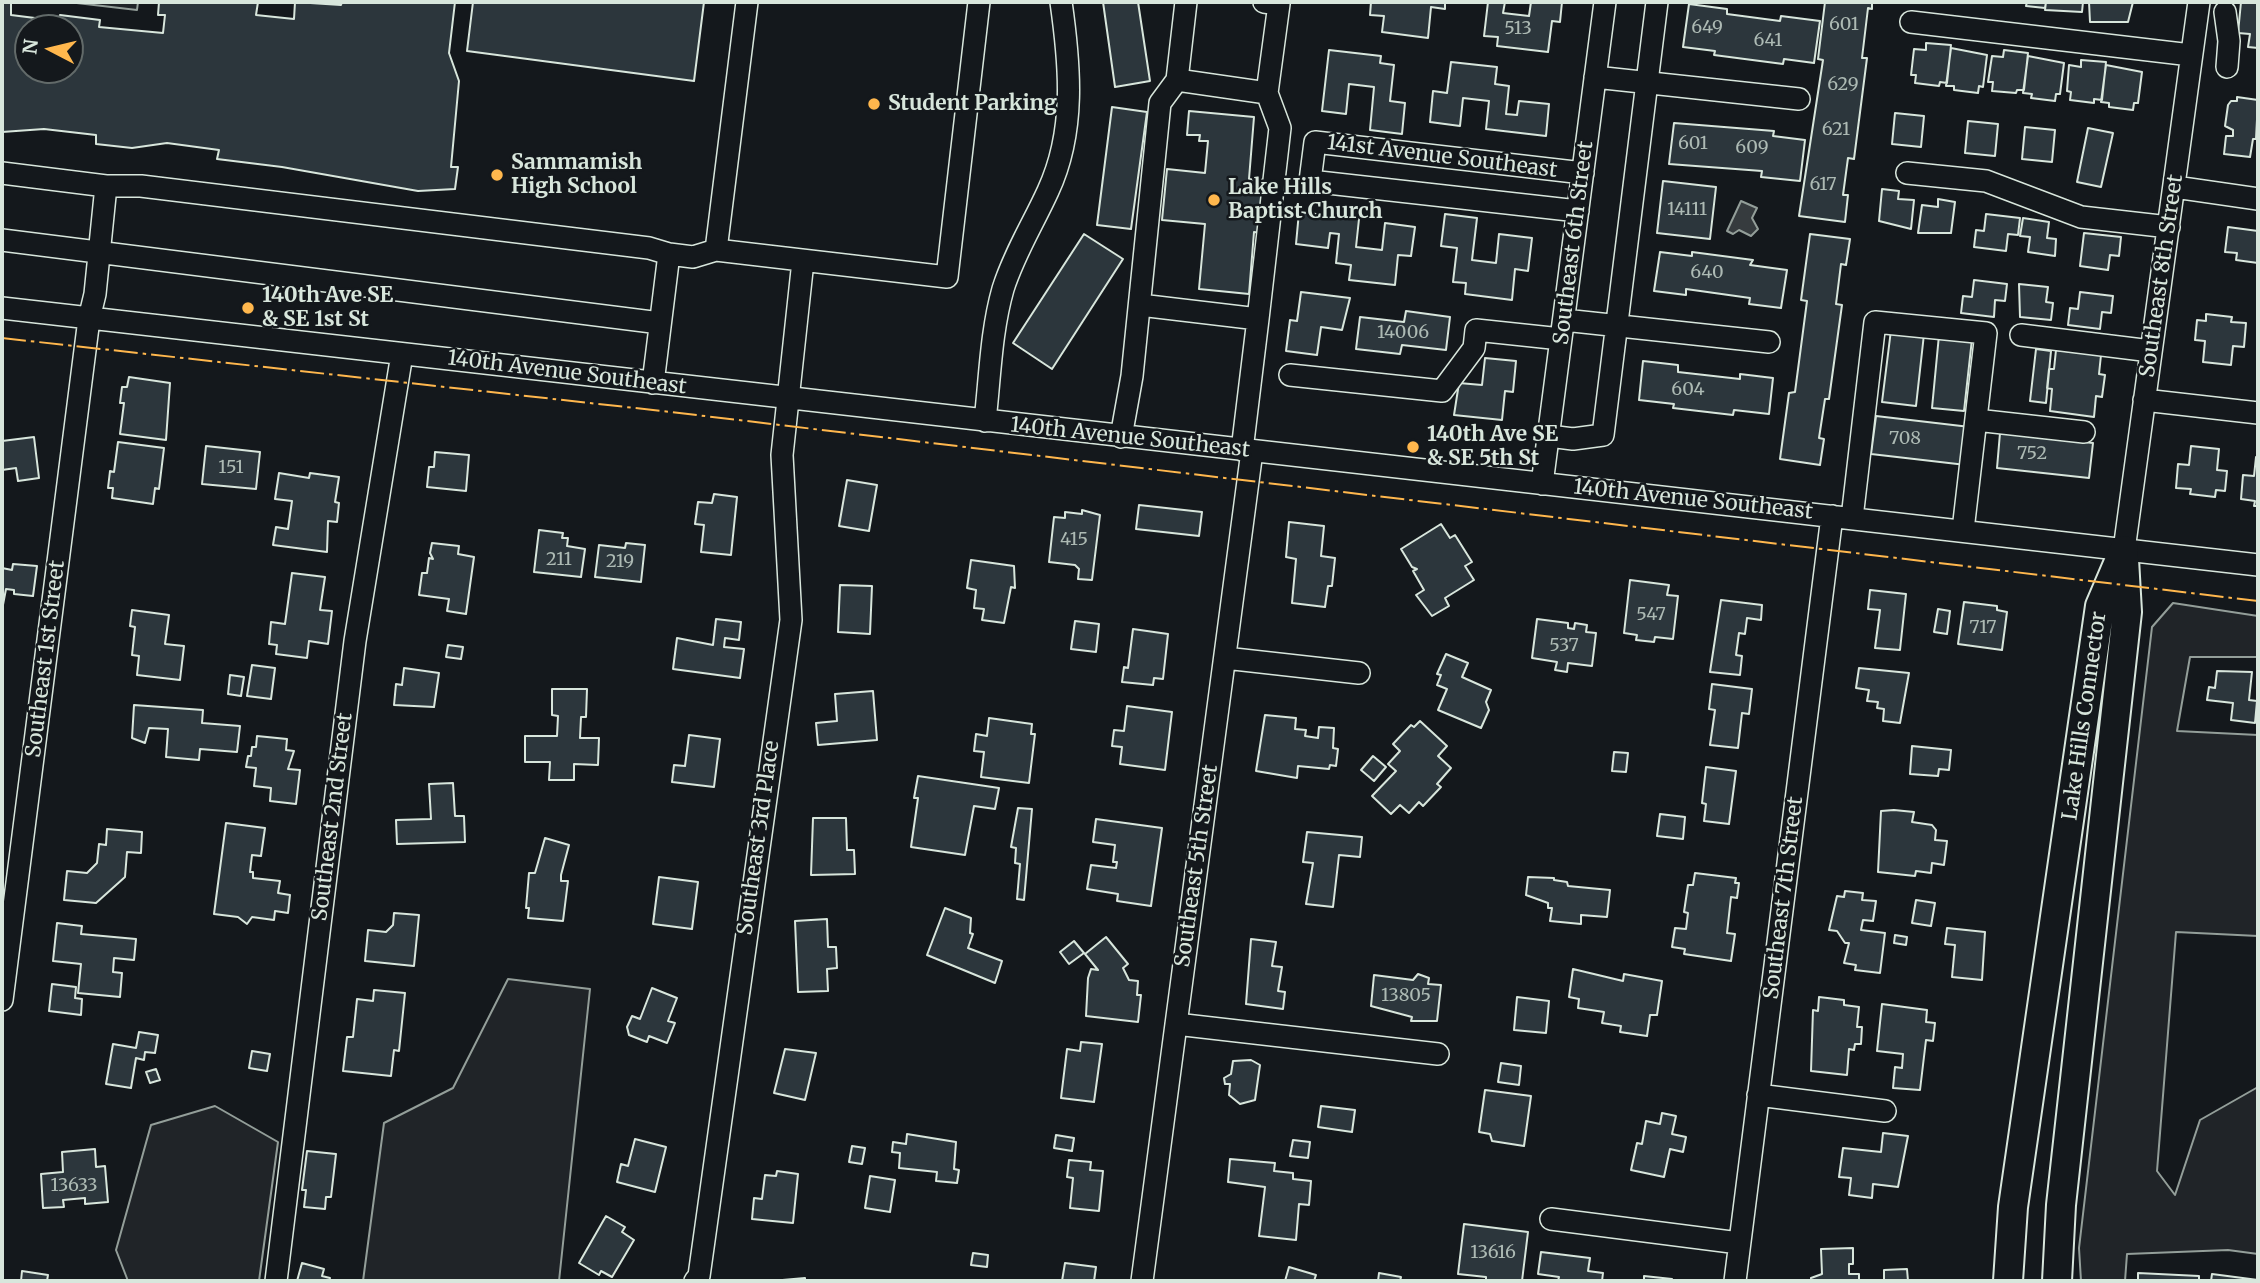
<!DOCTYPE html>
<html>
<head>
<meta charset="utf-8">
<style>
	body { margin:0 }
	#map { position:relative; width:2260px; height:1283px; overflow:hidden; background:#14181c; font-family:Merriweather,serif }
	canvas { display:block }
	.frame { position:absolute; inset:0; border:4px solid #d8e6dc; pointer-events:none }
	.north { position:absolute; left:14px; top:14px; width:70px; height:70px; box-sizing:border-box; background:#14181c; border:2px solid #626a69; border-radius:50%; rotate:277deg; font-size:19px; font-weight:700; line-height:28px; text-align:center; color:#d8e6dc }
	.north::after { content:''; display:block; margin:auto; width:24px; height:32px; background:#ffb74d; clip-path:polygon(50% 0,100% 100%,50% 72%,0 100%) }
</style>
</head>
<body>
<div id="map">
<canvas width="2260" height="1283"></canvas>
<div class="frame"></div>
<div class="north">N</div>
</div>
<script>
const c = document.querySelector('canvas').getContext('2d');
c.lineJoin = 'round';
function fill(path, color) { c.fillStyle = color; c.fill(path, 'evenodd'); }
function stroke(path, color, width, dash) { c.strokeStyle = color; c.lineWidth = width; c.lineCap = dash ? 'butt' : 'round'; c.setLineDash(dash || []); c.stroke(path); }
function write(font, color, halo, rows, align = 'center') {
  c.font = font + ' Merriweather,serif'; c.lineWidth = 5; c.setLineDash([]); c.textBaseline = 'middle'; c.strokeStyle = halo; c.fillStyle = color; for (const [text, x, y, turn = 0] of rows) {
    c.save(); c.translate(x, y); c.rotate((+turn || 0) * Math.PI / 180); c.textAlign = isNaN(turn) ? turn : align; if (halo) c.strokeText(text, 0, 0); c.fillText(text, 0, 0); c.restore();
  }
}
const green = new Path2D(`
	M68,2H138L137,10Z
	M2173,603L2258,616V657H2190L2177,731L2258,735V936L2176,932L2157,1171L2175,1195L2200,1120L2258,1087V1254L2228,1250L2127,1254L2125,1281H2081L2079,1248L2152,627Z
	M508,979L590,989L559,1281H363L384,1123L453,1088Z
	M215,1106L278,1142L259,1281H128L116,1250L151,1125Z`);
const water = new Path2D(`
	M1741,201L1757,208L1752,218L1758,229L1751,236L1739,230L1733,234L1727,231Z`);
const building = new Path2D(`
	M2,2H11V15L59,21L60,15L100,20L99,27L163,33L165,15H158L159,2H258L256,15L294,19L295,2L341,5L342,2H455L449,53L459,81L451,167H458L455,189L418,191L282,167L217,159L219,150L167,143L132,148L96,144V135L44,129L2,132ZM28,28H70V70H28Z
	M473,2H704L694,81L467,51Z
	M1103,2H1138L1150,81L1115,87Z
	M1371,2H1445V9L1431,7L1428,38L1382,32L1384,16L1370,15Z
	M1488,2H1505L1503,13L1529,16L1531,2H1562L1560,22L1552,21L1548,52L1497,46L1498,37L1484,36Z
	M1825,2H1872V9L1868,8L1862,58H1867L1854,159L1848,158L1843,195H1848L1845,222L1799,216L1823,60L1818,59Z
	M2021,2H2046L2045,8L2026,6L2027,2Z
	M2046,2H2083L2082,12L2045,10Z
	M2089,2H2133L2128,22H2090Z
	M2241,2H2258V48L2248,47L2250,34L2238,33Z
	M1689,4L1727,9V14L1780,21L1781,16L1820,21L1814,63L1784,59L1783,64L1714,55L1715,51L1683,47Z
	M1926,43L1951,45L1947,83L1940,82L1939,86L1915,83L1916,75H1911L1914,49L1926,50Z
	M1951,48L1987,55L1983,87L1979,86L1978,93L1954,90V86H1946Z
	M1329,50L1381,56L1380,63L1394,65L1390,101L1405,103L1402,134L1370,130L1374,87L1349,84L1346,114L1322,111Z
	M2004,50L2028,53L2024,90H2017L2016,93L1992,91L1993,82H1988L1992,56L2003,57Z
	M2028,56L2064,63L2060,94H2056L2055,101L2031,98L2032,94L2023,93Z
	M2081,60L2106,62L2102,100L2094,99V103L2070,100L2071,92L2067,91L2069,65L2081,67Z
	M1451,62L1497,67L1495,84L1509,86L1506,114L1517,115L1519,101L1549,104L1546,136L1486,129L1489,101L1463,98L1460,126L1430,122L1433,91L1447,93Z
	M2106,65L2142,72L2138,103H2134L2133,110L2109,107V103L2101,102Z
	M2237,97L2258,100L2256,139H2253L2250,157L2224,154L2226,136H2233V130L2225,126L2228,105L2231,101H2237Z
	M1112,107L1147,112L1131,229L1097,225Z
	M1189,111L1254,117L1249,179L1266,180L1261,233L1254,232L1249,294L1199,289L1205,224L1162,220L1167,169L1205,173L1208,141H1199L1200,135H1187Z
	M1895,113L1924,116L1921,147L1892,144Z
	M1968,121L1998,124L1995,156L1965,153Z
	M1674,123L1774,131L1773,136L1805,140L1800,181L1761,177L1762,171L1669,164Z
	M2025,127L2055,130L2052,162L2022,159Z
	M2088,128L2113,133L2101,187L2077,182Z
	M1663,181L1716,187L1710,239L1657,233Z
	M1882,189L1899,191L1898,199L1914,200L1911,229L1879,221Z
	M1938,199L1955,202L1951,233H1918L1922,205L1938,207Z
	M1299,212L1359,219L1356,247L1382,250L1385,223L1415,227L1411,256L1398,255L1395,285L1349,280L1351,265L1336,263L1339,234L1330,233L1328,248L1296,244Z
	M1445,214L1477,218L1472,260L1496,263L1499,234L1532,238L1528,271L1515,269L1512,300L1465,294L1466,283L1453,282L1457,248L1441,246Z
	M1986,214L2020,218L2018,235L2008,234L2006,251L1974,247L1976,230L1984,231Z
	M2023,218L2049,222L2047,238L2056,239L2055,256L2028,252L2030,237L2020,236Z
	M2228,227L2258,231V263L2236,260L2237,253L2225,252Z
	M2084,233L2121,237L2119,256L2110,255L2108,270L2080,266Z
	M1084,234L1123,259L1052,369L1013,343Z
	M1810,234L1850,239L1846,265L1841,264L1836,304L1842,305L1829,399H1825L1819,438L1824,439L1820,465L1780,459L1789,393L1795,392L1807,301L1801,300Z
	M1660,252L1692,256V252L1753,260L1750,265L1787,270L1781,308L1749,304L1750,298L1686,289V295L1654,291Z
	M1974,280L2007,284L2005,301L1995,300L1994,317L1961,313L1963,296L1972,297Z
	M2019,284L2048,287L2046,302L2053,303L2051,320L2020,317Z
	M1301,292L1350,298L1342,330L1321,327L1317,355L1286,351L1290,320L1297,321Z
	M2080,292L2113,296L2111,313L2102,312L2100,329L2068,325L2070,308L2078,309Z
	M1406,311L1450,317L1446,350L1402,345L1400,354L1356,349L1360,317L1404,322Z
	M2206,314L2232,317L2231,322L2246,323L2244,347L2233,346L2231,365L2203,362L2205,341L2195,340L2197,320L2206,321Z
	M1891,330L1924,334L1916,406L1882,402Z
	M1939,335L1972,339L1964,411L1932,408Z
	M2036,349L2051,351L2046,403L2030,401Z
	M2056,350L2101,355L2099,374L2105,375L2102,397L2096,396L2094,417L2050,411L2052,389L2047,388L2049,369H2054Z
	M1485,358L1516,361L1513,392L1505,391L1502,420L1454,415L1459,383L1482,385Z
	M1643,361L1678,365V372L1740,379V374L1773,378L1769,414L1734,410L1733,415L1673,408L1674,404L1639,400Z
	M129,377L170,383L166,440L120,434L124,403H120L122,387H127Z
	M1876,416L1970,427L1966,465L1871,454Z
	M2000,433L2093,443L2089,478L1997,468Z
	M34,437L39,478L18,481L16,468L2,470V441Z
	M118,442L164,448L159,489L155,488L153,504L112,498L113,488H108L110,471L114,472Z
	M206,446L260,452L256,489L202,484Z
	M2191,446L2219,449L2217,470L2227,471L2225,491L2216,490L2215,497L2190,494L2191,489L2176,488L2178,464L2189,465Z
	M435,452L469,455L466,491L427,487L429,467H434Z
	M2256,457L2258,458V506H2254L2255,501L2241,499L2243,475L2254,476Z
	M279,473L309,478L310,473L339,477L335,502L339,503L337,522L328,521L327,552L273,545L276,527L288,529L292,501L275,499Z
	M847,480L877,485L869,531L839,526Z
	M714,494L737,497L731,555L701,552L704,525L695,524L698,502L712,503Z
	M1139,505L1202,512L1199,536L1136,529Z
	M1082,510L1100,515L1092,580L1078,579L1079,569L1075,565L1049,562L1054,517L1065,518V512L1082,514Z
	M1289,522L1324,526L1321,556L1335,558L1332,586H1328L1325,607L1292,603L1296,559L1286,557Z
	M1441,524L1450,538L1455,535L1472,562L1465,566L1474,580L1445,598L1449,606L1432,616L1416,595L1424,590L1413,571L1417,569L1412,567L1401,549Z
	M539,530L563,533L562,538H568L567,546L585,549L581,577L534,572Z
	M432,543L459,546L458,554L474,557L466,614L447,611L449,599L419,595L422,573H427L429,558L433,559L430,553Z
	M626,543L645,545L641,582L595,577L599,545L625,548Z
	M971,560L1014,566L1015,588L1011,587L1004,623L982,620L984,609L974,608L976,590L967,588Z
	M13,564L37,566L33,596L14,594V590L6,589L2,610V568L12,570Z
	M292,573L325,577L320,610L332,611L328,644L309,641L307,658L276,654L277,645L269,644L271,622L285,624Z
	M1630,580L1669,585L1667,595L1678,596L1673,639L1655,637L1654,642L1636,640L1637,635L1624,633Z
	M840,585L872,586L870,634L838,632Z
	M1870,590L1906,594L1900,650L1875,648L1880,610L1868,609Z
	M1721,600L1762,605L1761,620L1747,618L1745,634L1739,633L1736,655L1742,656L1740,675L1710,672Z
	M1964,602L1997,606V610L2007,612L2002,650L1958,644Z
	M1938,609L1950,611L1947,634L1934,632Z
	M132,610L169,615L165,644L184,646L180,680L137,675L139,656L132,655L135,627L130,626Z
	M716,619L741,622L739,640L725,638L724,647L744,649L740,678L673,669L677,638L713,645Z
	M1537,619L1568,623V628L1574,629L1575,623L1587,625L1586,632L1596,633L1592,666L1568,663L1567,672L1555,670L1557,662L1532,658Z
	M1075,621L1099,624L1096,652L1071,649Z
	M1133,629L1168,634L1163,679L1154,678L1153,685L1122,682L1124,667L1128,668Z
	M448,645L463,647L461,659L446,657Z
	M1446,654L1468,663L1462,677L1491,690L1486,702L1489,710L1481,728L1438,710L1447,689L1437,685L1441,675L1437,674Z
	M252,665L275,668L271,699L247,696Z
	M404,668L439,673L434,707L394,705L396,684L402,685Z
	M1859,668L1909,673L1900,723L1883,721L1884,709L1877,708L1878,702L1867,701L1869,690L1856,688Z
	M2217,671L2252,672L2249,700L2257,701L2255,723L2231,720L2233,703L2207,700L2209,687L2215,688Z
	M230,675L244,677L241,696L228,694Z
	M1712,684L1752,689L1749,714L1742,713L1738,748L1710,745L1715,710L1709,709Z
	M552,689H587L586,717H581L580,738H599L598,765L574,764V780H549L550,762H525V736H557L558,716L552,715Z
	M873,691L877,740L818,745L816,723L837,721L835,694Z
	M134,705L203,710L202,723L240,726L237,752L200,749L199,760L166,757L168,729L149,728L145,743L132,738Z
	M1127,706L1172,712L1165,770L1120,764L1122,747L1112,746L1114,730L1124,731Z
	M1265,715L1296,718L1295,729L1306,730L1305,736L1318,738L1319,727L1334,728L1333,748L1338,749L1336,766L1330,765L1329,769L1298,766L1297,778L1256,771Z
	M989,718L1032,724L1031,734H1035L1029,783L981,777L984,752L974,751L976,734L987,736Z
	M1420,721L1447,746L1438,756L1451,768L1437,784L1441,787L1423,806L1419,802L1409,813L1400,805L1391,814L1372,796L1396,771L1388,764L1400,751L1393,744L1411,725L1414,727Z
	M689,735L720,739L714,787L672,782L674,765L685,766Z
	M257,736L287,739L286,750L294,751L288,769L300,770L296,804L270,801L271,788L254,786L256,768L246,767L248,756H251L252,747H256Z
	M1912,746L1951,750L1949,770L1939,769L1938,776L1910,774Z
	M1614,752L1628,753L1626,772L1612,771Z
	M1373,756L1386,767L1374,781L1361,770Z
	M1706,767L1736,771L1729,824L1704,821L1706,804L1702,803Z
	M918,776L999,788L995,809L974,806L965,855L911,847L918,798H914Z
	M453,783L455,816H464L465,842L397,844L396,820L431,819L429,784Z
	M1018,808L1032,809L1024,900L1017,899L1020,864L1015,863L1016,848L1011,847Z
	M1894,810L1914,812L1912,822L1932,825L1936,830L1935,840L1947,841L1944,865L1932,863L1931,873L1916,871L1915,876L1878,872L1881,811Z
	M1660,814L1685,817L1683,839L1657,836Z
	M813,818H846L847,850H854L855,874L811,875Z
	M1096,819L1162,828L1151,906L1117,901L1118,894L1087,889L1091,865L1116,868L1117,862H1113L1115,845L1093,842Z
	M226,823L265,828L261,856L252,855L250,872H253V878L280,881L278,893L290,895L288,913L275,911L274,920L252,917L247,924L238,917L214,914Z
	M107,829L142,832L141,853L127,852L125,877L96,903L64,900L67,871L87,873L97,863L99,844L106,845Z
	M1307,832L1362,837L1360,857L1339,855L1333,907L1306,904L1313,863L1303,862Z
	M545,838L569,845L561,875V881H568L563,921L528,918L529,908H526L529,873H535Z
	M1695,873L1736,878L1735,883H1739L1737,898L1731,897L1727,933L1735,934L1731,961L1684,954L1685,949L1672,947L1675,928L1686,929L1688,913L1684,912L1688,885H1693Z
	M659,877L698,882L692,929L653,924Z
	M1528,877L1554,878V880L1567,882L1568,886L1610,890L1607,917L1581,915V924L1550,921L1552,908H1548V903L1526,895Z
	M1845,891L1863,893L1862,900L1876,901L1873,921L1863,920L1861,930L1885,933L1880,973L1855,970L1856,965L1844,963L1849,943H1845L1837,931L1829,930L1837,896L1844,897Z
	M1916,900L1935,903L1931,926L1912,923Z
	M945,908L971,918L970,933L973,934L968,948L1002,961L995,983L927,955Z
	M394,913L419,915L414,966L365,961L368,930L386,932L393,925Z
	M827,919L828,947H836L837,968L827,969L828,991L798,992L795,921Z
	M57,923L82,926L81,934L136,939L134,960L114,958L113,972L122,973L120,997L78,993L81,964L53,961Z
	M1947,928L1985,932L1982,980L1952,977L1955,945L1945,944Z
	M1895,935L1907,937L1906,945L1894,943Z
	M1106,937L1128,964L1123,968L1129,980L1138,981L1137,995H1141L1138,1022L1086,1016L1088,978L1091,969L1098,970L1085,954Z
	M1251,939L1276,942L1272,966L1282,967L1278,991L1285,992L1283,1009L1246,1004Z
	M1074,941L1084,953L1069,964L1060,952Z
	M1573,969L1623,981L1624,974L1662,981L1657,1015H1650L1647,1036L1620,1032L1621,1026L1602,1023L1604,1012L1578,1008L1579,999L1569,997Z
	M1418,974L1429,978L1428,984L1441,985L1437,1021H1411L1412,1017L1371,1006L1374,975L1413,980Z
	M52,984L76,987L75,998L82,999L81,1015L49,1011Z
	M652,988L677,998L668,1021L675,1023L667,1043L649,1036L647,1042L629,1035L627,1027L632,1016L640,1019Z
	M374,990L405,993L399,1051L394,1050L391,1076L343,1071L347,1037H353L357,999L373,1001Z
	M1517,997L1549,1001L1546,1033L1514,1030Z
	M1819,997L1844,1000V1005L1859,1007L1857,1027H1862L1861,1044H1855L1854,1050L1849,1049L1847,1075L1811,1071L1813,1010L1818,1011Z
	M1882,1004L1927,1010L1926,1022L1935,1023L1933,1041L1926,1040L1920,1090L1893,1088L1895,1067L1902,1068L1903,1054L1877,1051Z
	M139,1032L158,1035L155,1053L145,1052L144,1060L136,1058L131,1088L106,1084L113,1044L136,1048Z
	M1081,1042L1102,1044L1094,1102L1061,1098L1067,1049L1080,1051Z
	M785,1049L816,1053L805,1100L774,1093Z
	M252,1051L270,1054L267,1071L249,1068Z
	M1251,1060L1260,1065L1255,1100L1240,1104L1229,1095L1230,1084H1225L1224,1078L1231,1074L1233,1061Z
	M1501,1063L1521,1066L1519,1085L1498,1082Z
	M156,1069L160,1080L150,1083L146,1072Z
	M1485,1090L1531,1096L1524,1146L1492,1141L1490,1134L1479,1132Z
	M1321,1106L1355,1110L1352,1132L1318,1127Z
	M1662,1113L1676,1116L1672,1134L1686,1137L1683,1152L1670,1149L1664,1177L1631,1170L1637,1143L1642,1144L1646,1121L1660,1124Z
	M1883,1133L1908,1136L1898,1187L1873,1184L1872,1198L1849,1195L1851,1178L1839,1177L1843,1148L1881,1152Z
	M907,1134L956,1142L954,1169L959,1170L957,1183L936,1181L937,1172L899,1168L900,1153L892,1152L893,1142L906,1144Z
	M1056,1135L1074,1138L1072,1151L1054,1148Z
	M635,1139L666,1147L655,1192L617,1182L621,1164L628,1166Z
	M1293,1140L1310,1142L1308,1158L1290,1156Z
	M852,1146L865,1148L862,1164L849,1162Z
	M95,1149L96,1167L105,1166L108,1202L85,1204V1198L63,1200L64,1207L43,1208L41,1174L63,1172L62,1152Z
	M307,1151L336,1154L331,1197H326L325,1209L304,1207L306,1190H302Z
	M1230,1159L1275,1163L1274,1171L1293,1173V1179L1311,1181L1309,1205L1299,1204L1296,1240L1259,1236L1265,1187L1228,1182Z
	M1069,1160L1091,1162L1090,1170L1103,1171L1099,1211L1070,1208L1073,1178L1067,1177Z
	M777,1171L798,1174L793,1223L752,1219L754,1198L762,1199L765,1175L776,1176Z
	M870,1176L895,1180L890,1212L865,1208Z
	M606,1216L625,1227L622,1232L634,1240L612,1277L601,1271L599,1275L579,1263Z
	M1464,1224L1528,1232L1522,1281H1486V1277L1458,1274Z
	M1853,1248V1264H1849V1274H1859V1281H1811V1278L1822,1274L1821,1249Z
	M1541,1252L1590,1258L1588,1271L1603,1273L1602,1281H1558L1559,1277L1538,1274Z
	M973,1253L988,1255L987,1267L971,1265Z
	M302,1263L324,1269L322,1276L330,1278L329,1281H297Z
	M1065,1263L1096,1267L1094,1281H1062Z
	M1289,1267L1316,1275L1314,1281H1285Z
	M1907,1269L1908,1281H1884V1270Z
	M22,1271L48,1275L47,1281H21Z
	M1379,1273L1401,1277L1400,1281H1378Z
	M2138,1273L2199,1276V1281H2138Z
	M2212,1274L2258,1280V1281H2211Z
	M1644,1276L1672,1279L1671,1281H1644Z
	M805,1278V1281H771Z`);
const minor = new Path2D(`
	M747,2L716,250L947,277L979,2
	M1264,2L1279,4L1267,93
	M2225,12L2229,41L2227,67
	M1911,22L2191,55
	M1595,77L1799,99
	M2,173L106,186H141L649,248L669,254L653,383
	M1907,173L1986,181L2081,217L2169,227
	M2175,187L2258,199
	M1578,211L1310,181L1315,142L1583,173
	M2,240L660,323
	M669,254L693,257L716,250
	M1140,305L1258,319L1280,128L1267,93L1177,80
	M2,308L2258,565
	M1564,320L1769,342
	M2021,335L2151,351
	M1290,375L1442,391L1474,348L1476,330L1561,339
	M2144,400L2258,413
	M1976,420L2084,432
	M985,421C990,377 991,331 1003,289C1014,254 1033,224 1048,191C1076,131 1070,65 1061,2
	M1549,436L1573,439L1603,435L1657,2
	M1121,437L1132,376L1160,103L1177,80L1186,2
	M1242,450L1258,319
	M1542,484L1605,2
	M1852,518L1875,322L1986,333L1963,530
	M2124,550L2199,2
	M1225,658L1359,673
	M2,1000L89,319L95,294L106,186
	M1176,1024L1438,1054
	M1758,1095L1885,1111
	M1551,1219L1739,1243
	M276,1281L355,641L402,354
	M695,1281L699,1276L791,620L782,455L803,261
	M1142,1281L1252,451
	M1735,1281L1832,516`);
const major = new Path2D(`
	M2008,1281L2013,1207L2100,606L2124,550
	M2057,1281L2061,1205L2127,612L2124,559`);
const power = new Path2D(`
	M2,338L671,412L2258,601`);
const markers = [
	[874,104,7,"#ffb74d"],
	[497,175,7,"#ffb74d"],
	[1214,200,7,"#ffb74d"],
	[248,308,7,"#ffb74d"],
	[1413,447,7,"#ffb74d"]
];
const numberNames = [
	["601",1844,25],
	["649",1707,28],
	["513",1518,29],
	["641",1768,41],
	["629",1843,85],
	["621",1836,130],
	["601",1693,144],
	["609",1752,148],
	["617",1823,185],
	["14111",1687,210],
	["640",1707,273],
	["14006",1403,333],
	["604",1688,390],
	["708",1905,439],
	["752",2032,454],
	["151",231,468],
	["415",1074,540],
	["211",559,560],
	["219",620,562],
	["547",1651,615],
	["717",1983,628],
	["537",1564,646],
	["13805",1406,996],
	["13633",74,1186],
	["13616",1493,1253]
];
const poiNames = [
	["Student Parking",888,104],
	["Sammamish",511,163],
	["High School",511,187],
	["Lake Hills",1228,188],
	["Baptist Church",1228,212],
	["140th Ave SE",262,296],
	["& SE 1st St",262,320],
	["140th Ave SE",1427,435],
	["& SE 5th St",1427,459]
];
const streetNames = [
	["141st Avenue Southeast",1442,157,7],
	["Southeast 6th Street",1574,243,-83],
	["Southeast 8th Street",2162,276,-82],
	["140th Avenue Southeast",567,373,7],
	["140th Avenue Southeast",1130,438,6],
	["140th Avenue Southeast",1693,500,6],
	["Southeast 1st Street",46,659,-83],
	["Lake Hills Connector",2085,716,-82],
	["Southeast 2nd Street",333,817,-83],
	["Southeast 3rd Place",759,838,-82],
	["Southeast 5th Street",1197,866,-82],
	["Southeast 7th Street",1784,898,-83]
];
fill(green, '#202428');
stroke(green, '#939e99', 2);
fill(water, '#363b3e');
stroke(water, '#939e99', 2);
fill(building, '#2c363c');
stroke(building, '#d8e6dc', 2);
stroke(minor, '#d8e6dc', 24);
stroke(major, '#d8e6dc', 32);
stroke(minor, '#14181c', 21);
stroke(major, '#14181c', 28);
stroke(power, '#ffb74d', 2, [24, 5, 3.5, 5]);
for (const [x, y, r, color] of markers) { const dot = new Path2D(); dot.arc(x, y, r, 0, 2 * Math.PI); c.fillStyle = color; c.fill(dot); stroke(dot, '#14181c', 2.5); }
write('18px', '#adbab4', null, numberNames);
write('bold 21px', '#d8e6dc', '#14181c', poiNames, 'left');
write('21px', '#d8e6dc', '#14181c', streetNames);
</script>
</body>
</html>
